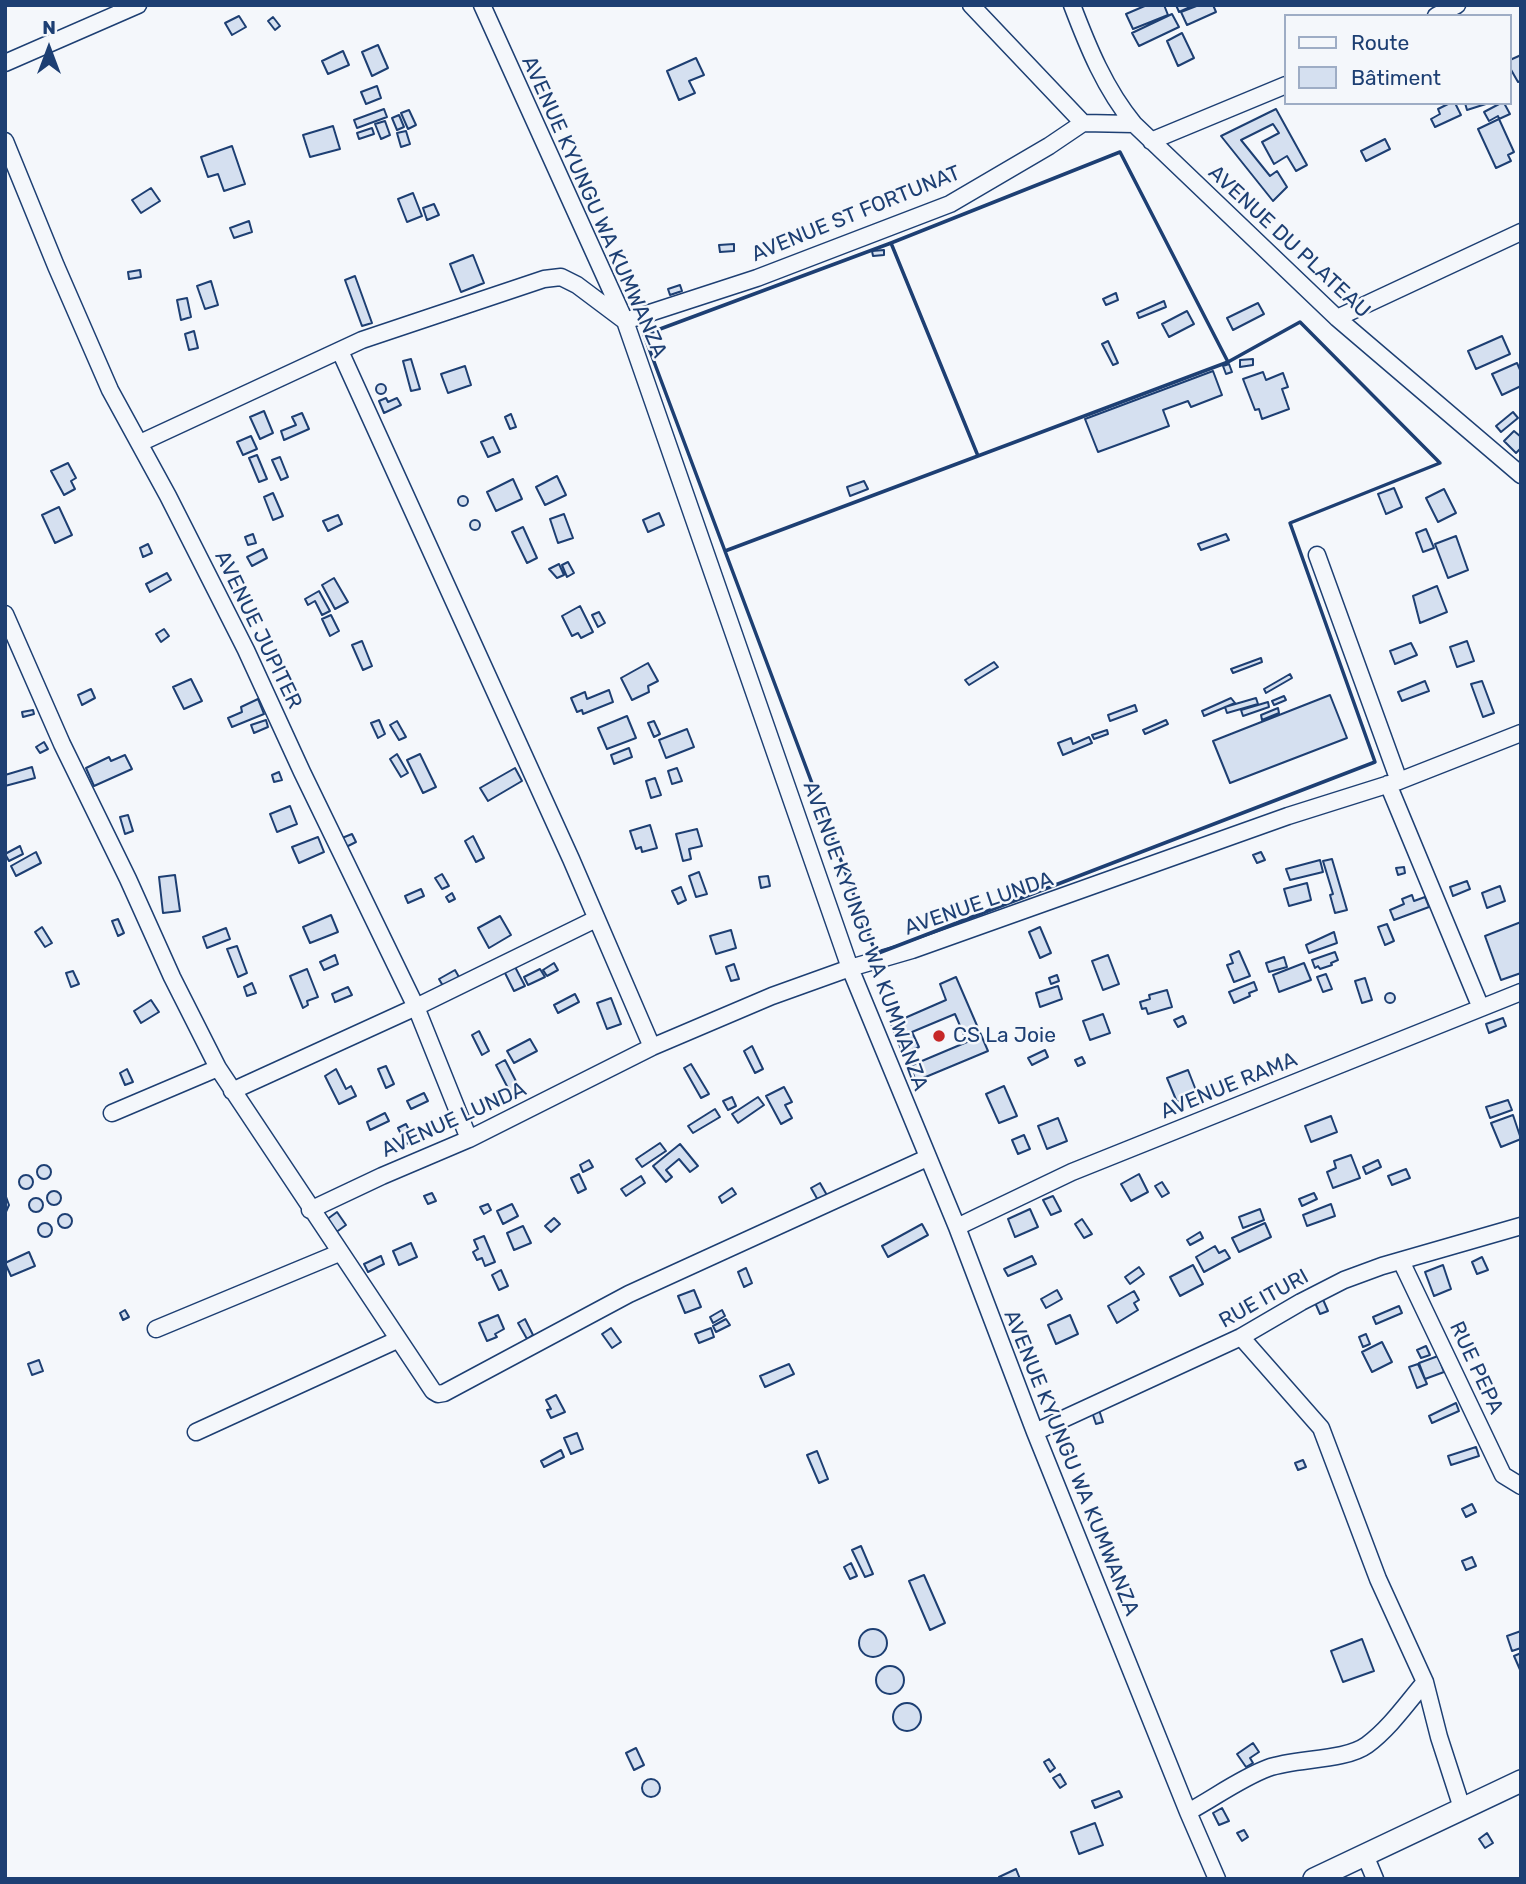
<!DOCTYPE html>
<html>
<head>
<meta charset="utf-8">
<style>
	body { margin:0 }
	#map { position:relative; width:1526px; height:1884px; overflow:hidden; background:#f4f7fb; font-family:Rubik,sans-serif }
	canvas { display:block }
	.frame { position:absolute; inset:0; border:7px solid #1d3f73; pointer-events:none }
	.legend { position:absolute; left:1284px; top:14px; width:228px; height:91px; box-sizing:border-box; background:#f4f7fb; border:2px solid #9eadc5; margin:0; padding:9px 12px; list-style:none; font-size:21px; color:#1d3f73 }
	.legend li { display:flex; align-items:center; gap:14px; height:35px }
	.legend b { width:35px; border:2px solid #9eadc5 }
	.north { position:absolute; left:14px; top:14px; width:70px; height:70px; -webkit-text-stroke:5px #f4f7fb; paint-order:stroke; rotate:0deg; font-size:19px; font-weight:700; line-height:28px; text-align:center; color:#1d3f73 }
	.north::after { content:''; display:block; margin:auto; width:24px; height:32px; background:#1d3f73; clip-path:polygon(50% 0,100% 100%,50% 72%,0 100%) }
</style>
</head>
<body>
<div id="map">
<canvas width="1526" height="1884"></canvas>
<div class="frame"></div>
<ul class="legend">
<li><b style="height:9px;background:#f4f7fb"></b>Route</li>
<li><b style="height:19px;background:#d5e0f0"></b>Bâtiment</li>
</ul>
<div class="north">N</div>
</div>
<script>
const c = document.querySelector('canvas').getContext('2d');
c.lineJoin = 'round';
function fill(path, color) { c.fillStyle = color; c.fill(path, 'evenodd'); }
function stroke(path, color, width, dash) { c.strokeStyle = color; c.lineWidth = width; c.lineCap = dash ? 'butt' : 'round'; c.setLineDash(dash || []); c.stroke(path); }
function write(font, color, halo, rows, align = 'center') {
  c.font = font + ' Rubik,sans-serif'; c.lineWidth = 5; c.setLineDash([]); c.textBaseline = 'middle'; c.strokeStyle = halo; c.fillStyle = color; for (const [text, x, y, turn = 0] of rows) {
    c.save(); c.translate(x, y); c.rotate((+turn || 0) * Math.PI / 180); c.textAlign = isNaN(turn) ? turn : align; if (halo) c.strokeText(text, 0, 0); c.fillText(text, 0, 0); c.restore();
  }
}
const building = new Path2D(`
	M1147,5H1164L1168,15L1133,29L1126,14Z
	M1176,5H1190V7L1179,12Z
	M1199,5H1213L1216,12L1187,25L1181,12Z
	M1172,14L1179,27L1139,46L1132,33Z
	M239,16L246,27L232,35L225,23Z
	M273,17L280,26L275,30L268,21Z
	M1182,33L1194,58L1178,66L1167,41Z
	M378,45L388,68L372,76L362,52Z
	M343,51L349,65L328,74L322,61Z
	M1521,55V81L1518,82L1510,68V60Z
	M696,58L704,75L689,81L695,93L679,100L667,71Z
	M377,86L381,98L366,104L361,92Z
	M1450,103H1455L1461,115L1435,127L1431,119L1440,114L1438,109Z
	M1465,103H1489L1467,110Z
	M1501,103H1504L1510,114L1499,119L1498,116L1489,121L1484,112Z
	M384,109L387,117L357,128L354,120Z
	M1276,109L1307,165L1296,171L1287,156L1274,164L1262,142L1279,133L1273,124L1241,140L1270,176L1277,171L1287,187L1273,201L1221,136Z
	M409,110L416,125L408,129L401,113Z
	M399,115L404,127L397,130L392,118Z
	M1499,119L1514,152L1508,155L1511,161L1496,168L1478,129Z
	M385,121L390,135L381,139L375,124Z
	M333,126L340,149L310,157L303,135Z
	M372,128L374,134L359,139L357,133Z
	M406,131L410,144L401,147L397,133Z
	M1385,139L1390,149L1366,161L1361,151Z
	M232,146L245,184L224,191L218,174L208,177L201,157Z
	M151,188L160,201L141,213L132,200Z
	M413,193L422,216L407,222L398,199Z
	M434,204L439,215L427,220L423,208Z
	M249,221L252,232L234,238L230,228Z
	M734,244V251L720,252L719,245Z
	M884,250V255L873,256L872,251Z
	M473,255L484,283L461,292L450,264Z
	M140,270L141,277L129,279L128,272Z
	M355,276L372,323L362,326L345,280Z
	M211,281L218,305L205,309L197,286Z
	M680,285L682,291L670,295L668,289Z
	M1116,293L1118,300L1106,305L1103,299Z
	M187,298L191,317L181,320L177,300Z
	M1164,301L1166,307L1139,318L1137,313Z
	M1258,303L1264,314L1233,330L1227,318Z
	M1187,311L1194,324L1169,337L1162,324Z
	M194,331L198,348L189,350L185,334Z
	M1502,336L1510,354L1476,369L1468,351Z
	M1108,341L1118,363L1113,365L1102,344Z
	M411,359L420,389L411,391L403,361Z
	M1253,359V365L1240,367V360Z
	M1517,363L1521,372V386L1502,395L1492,374Z
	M1229,364L1232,372L1226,374L1223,366Z
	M465,366L471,385L448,393L441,374Z
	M1213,371L1222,395L1191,407L1188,401L1163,410L1169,426L1098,452L1085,419Z
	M1263,372L1266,380L1283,373L1288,387L1282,389L1289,409L1262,419L1259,409L1255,410L1243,379Z
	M376 389a5 5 0 1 1 10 0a5 5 0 1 1-10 0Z
	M386,398L388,402L397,398L401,405L384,413L379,401Z
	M264,411L273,433L260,439L250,417Z
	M1513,412L1518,418L1501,432L1496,426Z
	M302,413L309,429L284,440L281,431L296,425L292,417Z
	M511,414L516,427L510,429L505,417Z
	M1514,431L1521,437V448L1516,453L1504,441Z
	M251,436L257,449L243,455L237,442Z
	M493,437L500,452L488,457L481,442Z
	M257,455L267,479L259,482L249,458Z
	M280,457L288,477L281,480L272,460Z
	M68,463L76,478L71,481L75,489L64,495L51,471Z
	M557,476L566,495L545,505L536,487Z
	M513,479L522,499L496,511L487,492Z
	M864,481L868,489L850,496L847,487Z
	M1394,488L1402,507L1386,514L1378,494Z
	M1444,489L1456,513L1438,522L1426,498Z
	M273,493L283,516L273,520L264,497Z
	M458 501a5 5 0 1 1 10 0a5 5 0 1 1-10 0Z
	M59,507L72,535L55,543L42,515Z
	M659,513L664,525L648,532L643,520Z
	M564,514L573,538L558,543L550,519Z
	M338,515L342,524L328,531L323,521Z
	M470 525a5 5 0 1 1 10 0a5 5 0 1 1-10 0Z
	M523,527L537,558L527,563L512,532Z
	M1426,529L1434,548L1423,552L1416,533Z
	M253,534L256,543L248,545L245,537Z
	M1226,534L1229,540L1201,550L1198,544Z
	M1456,536L1468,570L1448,578L1435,544Z
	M148,544L152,553L143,557L140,548Z
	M263,549L267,558L252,566L247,557Z
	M568,562L574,573L567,577L562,565Z
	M559,564L564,575L557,578L549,569Z
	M167,573L171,580L150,592L146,584Z
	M334,578L348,602L335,609L322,585Z
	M1437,586L1447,612L1420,623L1413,596Z
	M319,591L330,611L322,615L315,601L308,605L305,599Z
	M580,606L593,632L581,638L578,633L572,636L562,616Z
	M599,612L605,623L598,627L592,615Z
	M331,615L339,631L330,636L322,619Z
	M164,629L169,636L161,642L156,634Z
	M362,641L372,666L363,670L352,645Z
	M1467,641L1474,661L1457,667L1450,647Z
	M1411,643L1417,655L1395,664L1390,651Z
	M1261,658L1262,662L1233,673L1231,669Z
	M994,662L998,667L969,685L965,680Z
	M648,663L658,681L648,686L649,692L632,700L621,678Z
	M1290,674L1292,678L1266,693L1264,689Z
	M191,679L202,701L184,709L173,687Z
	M1425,681L1429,691L1402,701L1398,692Z
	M1482,681L1494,713L1483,717L1471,684Z
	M91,689L95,698L82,705L78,695Z
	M609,690L613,702L583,714L582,710L577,712L571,698L585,692L587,699Z
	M1330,695L1347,738L1230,783L1213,741Z
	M1284,696L1286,700L1274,705L1272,701Z
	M1231,698L1235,703L1204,716L1202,711Z
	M1256,698L1258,704L1227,713L1225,707Z
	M258,699L264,714L232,727L228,718L242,712L241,707Z
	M1268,702L1269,707L1243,716L1241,710Z
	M1135,705L1137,711L1110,721L1108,715Z
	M1278,708L1279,713L1262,720L1261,715Z
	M33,710L34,714L23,717L22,712Z
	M627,716L636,738L607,749L598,728Z
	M266,720L268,727L254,733L251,725Z
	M379,720L385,734L378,738L371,723Z
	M1166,720L1168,724L1145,734L1143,730Z
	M397,721L406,737L399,740L390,725Z
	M654,721L660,734L654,737L648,723Z
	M687,729L694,747L666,758L659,740Z
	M1107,730L1108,734L1094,739L1092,735Z
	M1089,737L1092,743L1063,755L1058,743L1071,738L1073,744Z
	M44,742L48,749L40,753L36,747Z
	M629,748L632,757L614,764L611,755Z
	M397,754L408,773L401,777L390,759Z
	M420,754L436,787L423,793L407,760Z
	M125,755L132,769L94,786L86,768L109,757L111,761Z
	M32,767L35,778L5,786V775Z
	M515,768L522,781L488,801L480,788Z
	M677,768L682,781L672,784L668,771Z
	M279,772L282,780L274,782L272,775Z
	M655,778L661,795L651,798L646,781Z
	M290,806L297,824L277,832L270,814Z
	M128,815L133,831L125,834L120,817Z
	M650,825L657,848L642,852L641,847L636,849L630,831Z
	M697,829L702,846L689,849L691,859L683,861L676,834Z
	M352,834L356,842L346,847L342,838Z
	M473,836L484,858L476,862L465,841Z
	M318,837L324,852L299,863L292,847Z
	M20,846L23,854L9,861L5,854Z
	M36,852L41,863L16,876L11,866Z
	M1261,852L1265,860L1257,863L1253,855Z
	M1332,859L1347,910L1335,913L1330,895L1333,894L1323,861Z
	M1320,860L1323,872L1290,880L1286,869Z
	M1404,867L1405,873L1398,875L1396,868Z
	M699,872L707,894L696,897L689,876Z
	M442,874L449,886L442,889L435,878Z
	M175,875L180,911L163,913L159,877Z
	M768,876L770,886L761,888L759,877Z
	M1467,881L1470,889L1453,896L1450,887Z
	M1307,883L1311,900L1289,906L1284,889Z
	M1500,886L1505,901L1487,908L1482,893Z
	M681,887L686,900L678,904L672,891Z
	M421,889L424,896L408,903L405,896Z
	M452,893L455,899L449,902L446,897Z
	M1412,895L1414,901L1425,897L1429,907L1394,920L1390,910L1404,904L1402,899Z
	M331,915L338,932L310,943L303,927Z
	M500,916L511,935L489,948L478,928Z
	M118,919L124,933L118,936L112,921Z
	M1521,922V973L1501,980L1485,936Z
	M1387,924L1394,941L1385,945L1378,927Z
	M42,927L52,943L45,947L35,932Z
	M1040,927L1051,953L1040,958L1029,932Z
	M226,928L230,939L207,948L203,937Z
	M731,930L736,948L716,954L710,936Z
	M1334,932L1337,943L1309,953L1306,945Z
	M237,946L247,973L238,977L227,949Z
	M1239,951L1250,976L1234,982L1227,965L1233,963L1230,955Z
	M1335,952L1338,960L1331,963L1332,965L1320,969L1318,966L1315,968L1312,960Z
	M335,955L338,964L324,970L320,962Z
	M1108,955L1119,984L1103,990L1092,961Z
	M1284,957L1287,967L1269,972L1266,963Z
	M554,963L558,970L547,976L543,970Z
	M1304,963L1311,980L1279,992L1273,975Z
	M734,964L739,979L731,981L726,967Z
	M514,965L525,986L514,991L504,971Z
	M307,969L318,997L307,1001L308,1005L303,1008L290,976Z
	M540,969L545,977L528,985L524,977Z
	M455,970L459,977L443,986L439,979Z
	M73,971L79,984L71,987L66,973Z
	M1326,974L1332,989L1323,992L1317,977Z
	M1057,975L1059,981L1051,984L1049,978Z
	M956,977L988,1051L916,1081L910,1066L967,1042L955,1014L912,1032L919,1047L903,1054L891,1024L946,1000L940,984Z
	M1365,978L1372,1000L1362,1003L1355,981Z
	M1254,982L1257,990L1249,993L1250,996L1234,1003L1229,992Z
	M252,983L256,993L247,996L244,987Z
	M1058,986L1062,999L1040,1007L1036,993Z
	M348,987L352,995L335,1002L332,994Z
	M1167,990L1172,1007L1148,1014L1146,1008L1142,1009L1140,1002L1150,999L1149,995Z
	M1385 998a5 5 0 1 1 10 0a5 5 0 1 1-10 0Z
	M575,994L579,1002L558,1013L554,1005Z
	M611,998L621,1024L607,1029L597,1003Z
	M151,1000L159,1012L141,1023L134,1011Z
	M1103,1014L1110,1033L1090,1040L1083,1021Z
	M1183,1016L1186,1023L1178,1027L1174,1020Z
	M1503,1018L1506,1026L1489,1033L1486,1024Z
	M479,1031L489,1051L482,1055L472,1035Z
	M530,1039L537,1051L514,1063L507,1051Z
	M752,1046L763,1069L755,1073L744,1051Z
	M1045,1050L1048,1057L1032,1065L1028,1058Z
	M1082,1057L1085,1063L1078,1066L1075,1060Z
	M505,1060L520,1089L511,1094L496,1065Z
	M691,1064L709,1094L701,1098L684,1068Z
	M386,1066L394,1084L386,1088L378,1069Z
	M127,1069L133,1082L125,1085L120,1073Z
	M336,1069L346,1089L351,1086L356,1096L339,1104L325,1076Z
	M1188,1070L1197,1093L1177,1102L1167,1078Z
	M1004,1086L1017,1116L999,1123L986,1094Z
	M784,1087L792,1102L785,1105L792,1118L781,1124L766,1096Z
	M424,1093L428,1101L411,1109L407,1101Z
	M732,1097L736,1106L728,1110L723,1101Z
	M758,1097L764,1105L738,1123L732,1114Z
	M1508,1100L1512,1110L1490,1118L1486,1107Z
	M715,1109L720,1117L693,1133L688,1126Z
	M385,1113L389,1121L370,1130L367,1122Z
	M1513,1115L1521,1139L1501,1147L1491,1123Z
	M1331,1116L1337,1132L1311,1142L1305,1126Z
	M1058,1118L1067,1141L1047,1149L1038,1126Z
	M406,1124L414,1140L406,1144L398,1128Z
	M1024,1135L1030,1149L1018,1154L1012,1140Z
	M660,1143L666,1151L642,1167L636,1159Z
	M680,1144L698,1166L690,1172L679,1159L666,1170L672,1177L666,1182L653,1166Z
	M1351,1155L1360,1178L1333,1188L1327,1172L1336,1168L1334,1161Z
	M589,1160L593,1167L583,1172L580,1165Z
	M1378,1160L1381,1167L1366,1174L1363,1167Z
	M37 1172a7 7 0 1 1 14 0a7 7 0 1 1-14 0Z
	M1406,1169L1410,1178L1392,1185L1388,1176Z
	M579,1174L586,1189L578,1193L571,1178Z
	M1139,1174L1148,1192L1131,1201L1121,1184Z
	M19 1182a7 7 0 1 1 14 0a7 7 0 1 1-14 0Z
	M641,1176L645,1183L626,1196L621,1189Z
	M1162,1182L1169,1193L1162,1197L1155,1186Z
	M820,1183L828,1197L819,1202L811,1188Z
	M732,1188L736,1194L722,1203L719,1197Z
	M47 1198a7 7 0 1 1 14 0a7 7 0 1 1-14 0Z
	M432,1193L436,1201L428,1204L424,1196Z
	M1314,1193L1317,1199L1302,1206L1299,1199Z
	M5,1194L9,1205L5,1214Z
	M1053,1196L1061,1211L1051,1215L1043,1200Z
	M29 1205a7 7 0 1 1 14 0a7 7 0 1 1-14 0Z
	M488,1204L491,1210L484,1214L480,1207Z
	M512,1204L518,1216L503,1224L497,1211Z
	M1331,1204L1335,1216L1307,1226L1303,1215Z
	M1030,1209L1038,1227L1015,1237L1008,1219Z
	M1260,1209L1264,1220L1243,1228L1239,1217Z
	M337,1212L346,1225L335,1233L326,1220Z
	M58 1221a7 7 0 1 1 14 0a7 7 0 1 1-14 0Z
	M554,1218L560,1224L551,1232L545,1226Z
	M1082,1219L1092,1234L1084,1238L1075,1224Z
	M1265,1223L1271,1237L1239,1252L1232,1238Z
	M38 1230a7 7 0 1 1 14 0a7 7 0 1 1-14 0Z
	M922,1224L928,1235L888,1257L882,1246Z
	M523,1226L531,1243L514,1250L507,1233Z
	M1200,1232L1203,1238L1190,1245L1187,1240Z
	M484,1236L495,1262L485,1266L482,1258L477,1260L473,1252L478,1249L474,1240Z
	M411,1243L417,1257L399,1265L393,1251Z
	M1215,1246L1219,1253L1225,1250L1230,1258L1204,1272L1196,1257Z
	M29,1252L35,1266L11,1276L5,1263Z
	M381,1256L384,1264L368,1272L364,1264Z
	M1032,1256L1036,1264L1008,1276L1004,1269Z
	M1482,1257L1488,1270L1477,1274L1472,1262Z
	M1193,1265L1203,1284L1180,1296L1170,1277Z
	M1443,1265L1451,1289L1434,1296L1425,1272Z
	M1139,1267L1144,1274L1130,1284L1125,1277Z
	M746,1268L752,1283L744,1287L738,1272Z
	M501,1270L508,1286L499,1290L492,1275Z
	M694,1290L701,1307L685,1313L678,1296Z
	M1057,1290L1062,1299L1046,1308L1041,1299Z
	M1134,1291L1139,1300L1134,1303L1138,1310L1117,1323L1108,1306Z
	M1321,1295L1328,1311L1320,1314L1313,1298Z
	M1399,1306L1402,1313L1376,1324L1373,1317Z
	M125,1310L129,1317L123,1320L120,1313Z
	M722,1310L725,1316L713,1323L710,1317Z
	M498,1315L504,1329L495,1334L497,1337L487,1341L479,1323Z
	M1070,1315L1078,1334L1056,1344L1048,1325Z
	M525,1319L533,1335L527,1339L518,1323Z
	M726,1319L730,1325L716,1332L713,1326Z
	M611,1328L621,1342L612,1348L602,1334Z
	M711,1328L714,1337L699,1343L695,1334Z
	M1366,1334L1370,1344L1363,1347L1359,1337Z
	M1382,1342L1392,1362L1372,1372L1362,1352Z
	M1426,1346L1430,1355L1421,1358L1417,1350Z
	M1438,1356L1444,1372L1425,1379L1419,1363Z
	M39,1360L43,1371L32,1375L28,1364Z
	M789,1364L794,1374L765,1387L760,1376Z
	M1418,1364L1427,1384L1417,1388L1409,1367Z
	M556,1395L565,1412L551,1418L547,1410L551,1409L546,1400Z
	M1456,1403L1459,1411L1432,1423L1429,1416Z
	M1099,1410L1103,1422L1096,1424L1092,1412Z
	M577,1433L583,1449L571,1454L564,1438Z
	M1476,1447L1479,1456L1451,1465L1448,1456Z
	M561,1450L564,1457L544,1467L541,1461Z
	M817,1451L828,1479L819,1483L807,1455Z
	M1303,1460L1306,1467L1298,1470L1295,1463Z
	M1472,1504L1476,1512L1466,1517L1462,1509Z
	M861,1546L873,1574L865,1577L852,1550Z
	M1472,1557L1476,1566L1466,1570L1462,1561Z
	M851,1563L857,1576L850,1579L844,1567Z
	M924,1575L945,1623L930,1630L909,1581Z
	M859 1643a14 14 0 1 1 28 0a14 14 0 1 1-28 0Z
	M1521,1631V1648L1512,1651L1507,1636Z
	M1362,1639L1374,1671L1343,1682L1331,1651Z
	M1521,1653V1672L1514,1656Z
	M876 1680a14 14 0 1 1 28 0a14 14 0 1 1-28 0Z
	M893 1717a14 14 0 1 1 28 0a14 14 0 1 1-28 0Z
	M1253,1743L1259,1752L1250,1758L1253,1763L1246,1767L1237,1754Z
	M636,1748L644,1765L634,1770L626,1753Z
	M1049,1759L1055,1768L1050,1772L1044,1762Z
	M1060,1774L1066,1784L1060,1788L1053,1778Z
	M642 1788a9 9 0 1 1 18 0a9 9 0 1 1-18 0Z
	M1119,1791L1122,1797L1095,1808L1092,1801Z
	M1222,1808L1229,1821L1219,1825L1213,1813Z
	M1095,1823L1103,1845L1079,1854L1071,1832Z
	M1244,1830L1248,1837L1242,1841L1237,1833Z
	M1487,1833L1493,1843L1485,1848L1479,1839Z
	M1016,1869L1020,1879H1000L999,1877Z`);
const minor = new Path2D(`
	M482,5L625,321L850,968L957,1227L1035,1432L1188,1812L1217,1879
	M971,5L1083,123
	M1072,5C1088,47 1105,89 1134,124L1337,318L1521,475
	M1436,16L1457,5
	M5,63L138,5
	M5,141L56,266L110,390L168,496L246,650L302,772L416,1007L469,1139
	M1151,141L1286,85
	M1337,318L1521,232
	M340,351L571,859L652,1047
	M140,443L362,340L544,279L561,277L577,285L625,321L757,278L950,204L1049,146L1083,123L1134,124
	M1317,555L1399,781
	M5,614L62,744L128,879L172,977L218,1068L433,1391L438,1394L444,1393L629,1294L927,1158
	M1388,784L1481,1008
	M232,1091L416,1007L596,919
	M112,1113L218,1068
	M310,1210L382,1176L469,1139L652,1047L772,996L850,968L912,950L1288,816L1399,781L1521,733
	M957,1227L1072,1172L1521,992
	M1401,1261L1503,1475L1521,1486
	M156,1329L339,1253
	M1241,1337L1321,1428L1378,1579L1425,1682L1439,1737L1462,1808
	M196,1432L397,1340
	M1035,1432L1241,1337L1301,1302L1344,1280L1382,1266L1521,1226
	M1188,1812C1214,1798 1241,1778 1268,1768C1296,1758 1345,1761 1367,1745C1390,1728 1407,1703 1425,1682
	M1365,1855L1375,1879`);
const secondary = new Path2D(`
	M1314,1879L1521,1781`);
const wall = new Path2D(`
	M1120,152L1228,362L1300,322L1440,463L1290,523L1375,762L876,954L644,335L891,243Z
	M891,243L978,456
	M725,551L1228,362`);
const markers = [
	[939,1036,7,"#c62828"]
];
const streetNames = [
	["AVENUE KYUNGU WA KUMWANZA",594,207,66],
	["AVENUE ST FORTUNAT",856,214,-22],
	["AVENUE DU PLATEAU",1289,242,43],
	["AVENUE JUPITER",258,630,64],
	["AVENUE LUNDA",979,904,-19],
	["AVENUE KYUNGU WA KUMWANZA",865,936,70],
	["AVENUE RAMA",1229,1086,-22],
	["AVENUE LUNDA",454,1120,-24],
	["RUE ITURI",1264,1299,-29],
	["RUE PEPA",1476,1368,65],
	["AVENUE KYUNGU WA KUMWANZA",1071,1463,68]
];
const poiNames = [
	["CS La Joie",953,1036]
];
fill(building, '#d5e0f0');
stroke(building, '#1d3f73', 2);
stroke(minor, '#1d3f73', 19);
stroke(secondary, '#1d3f73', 24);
stroke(minor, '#f4f7fb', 16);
stroke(secondary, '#f4f7fb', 21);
stroke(wall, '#1d3f73', 3.5);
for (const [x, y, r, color] of markers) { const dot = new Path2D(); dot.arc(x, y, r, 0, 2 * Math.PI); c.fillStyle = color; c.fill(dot); stroke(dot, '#f4f7fb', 2.5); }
write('21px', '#1d3f73', '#f4f7fb', streetNames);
write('21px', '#1d3f73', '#f4f7fb', poiNames, 'left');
</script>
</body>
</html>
